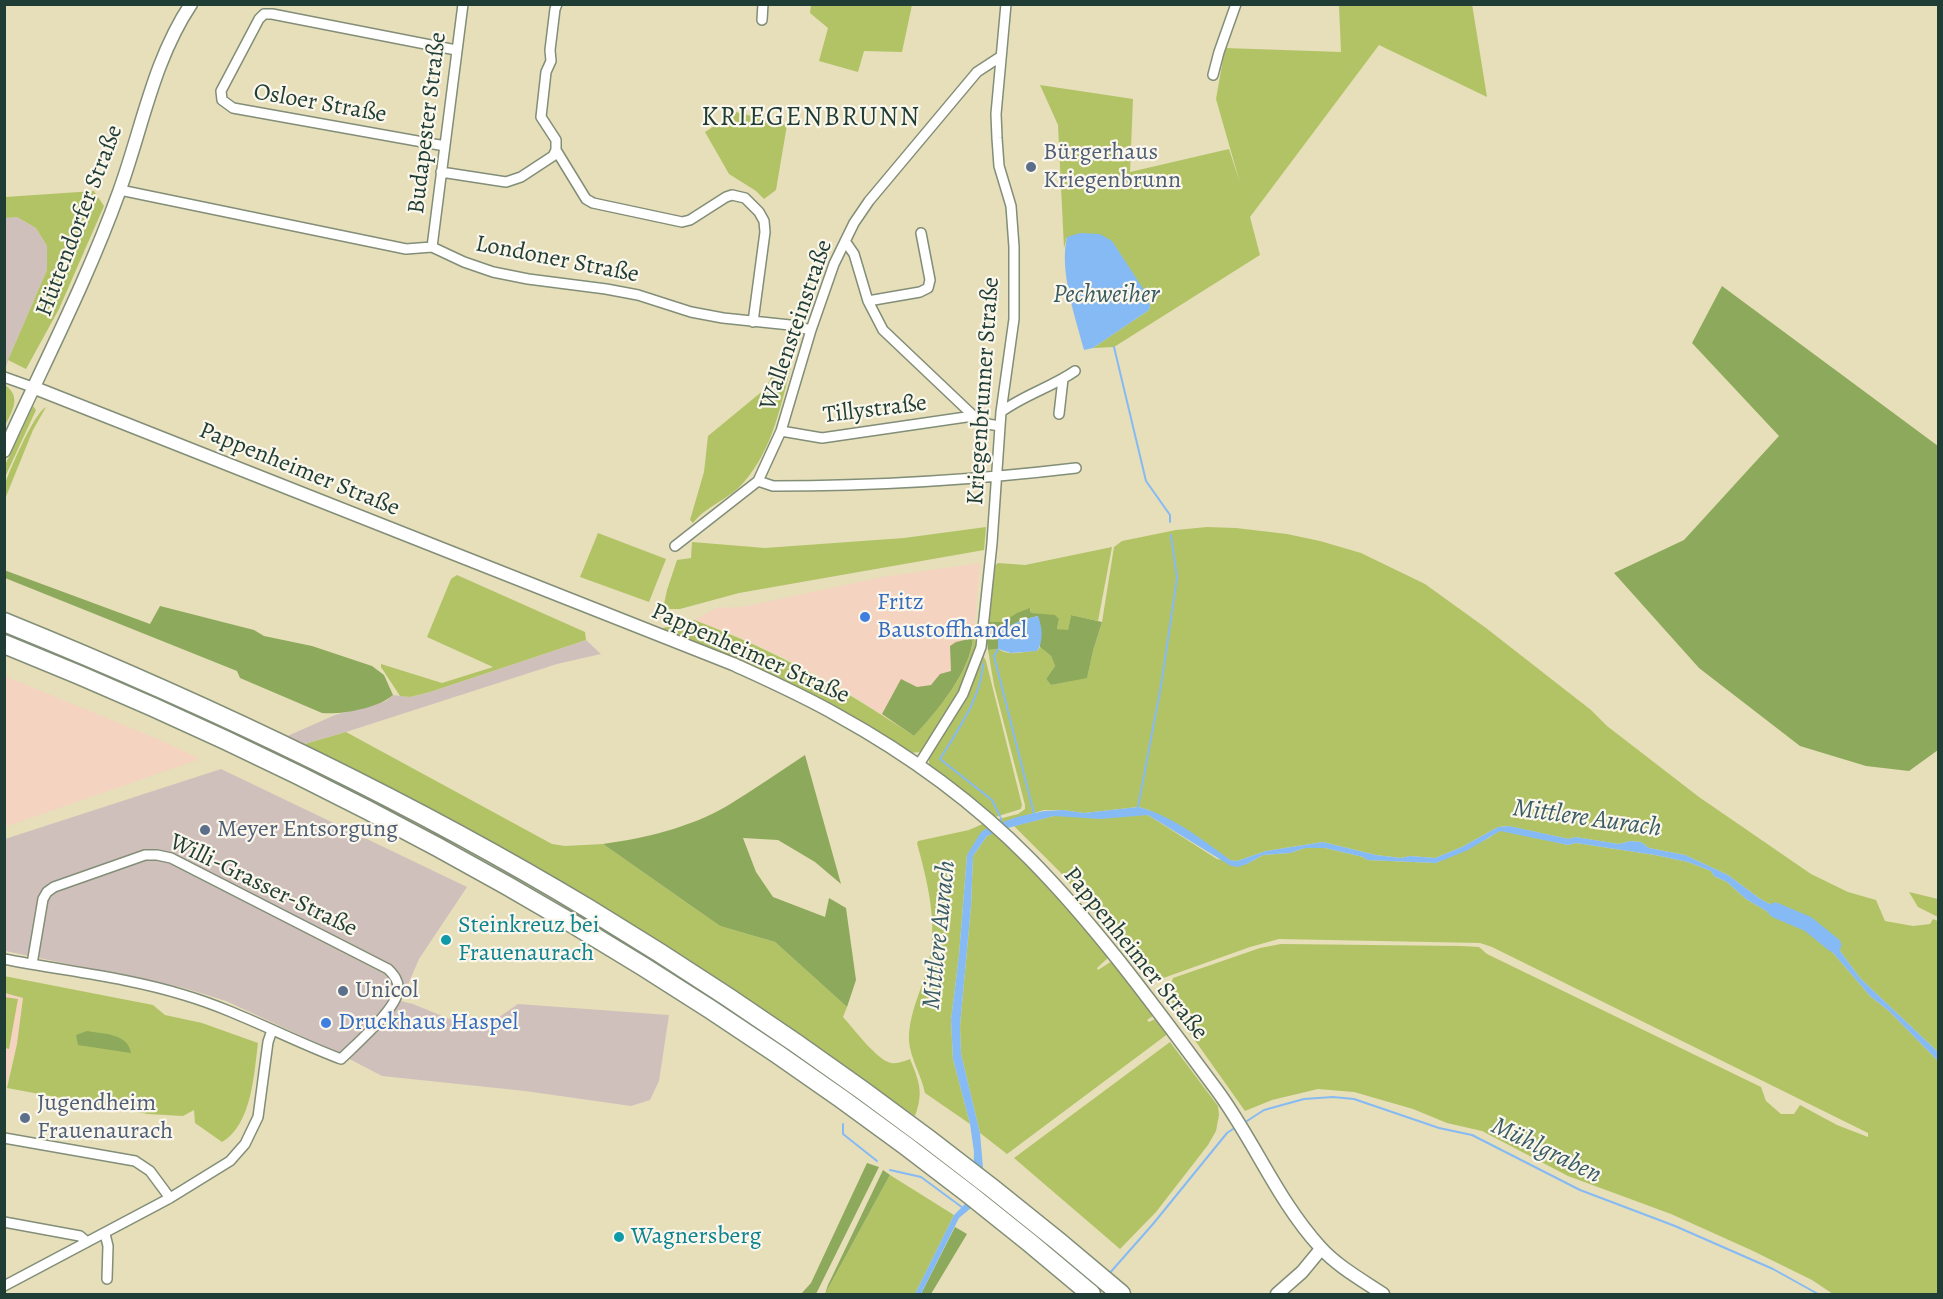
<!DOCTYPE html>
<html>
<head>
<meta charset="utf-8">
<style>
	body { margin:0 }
	#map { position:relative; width:1943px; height:1299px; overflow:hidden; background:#e6dfba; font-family:Alegreya,serif }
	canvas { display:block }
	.frame { position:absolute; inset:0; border:6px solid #1f3d34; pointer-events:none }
</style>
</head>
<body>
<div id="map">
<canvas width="1943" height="1299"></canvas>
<div class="frame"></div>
</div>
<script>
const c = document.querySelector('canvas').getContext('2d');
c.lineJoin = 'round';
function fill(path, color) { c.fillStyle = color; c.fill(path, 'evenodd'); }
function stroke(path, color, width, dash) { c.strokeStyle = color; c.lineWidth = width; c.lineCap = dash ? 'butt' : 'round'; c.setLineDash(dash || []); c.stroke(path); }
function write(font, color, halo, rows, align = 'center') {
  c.font = font + ' Alegreya,serif'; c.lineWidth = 4.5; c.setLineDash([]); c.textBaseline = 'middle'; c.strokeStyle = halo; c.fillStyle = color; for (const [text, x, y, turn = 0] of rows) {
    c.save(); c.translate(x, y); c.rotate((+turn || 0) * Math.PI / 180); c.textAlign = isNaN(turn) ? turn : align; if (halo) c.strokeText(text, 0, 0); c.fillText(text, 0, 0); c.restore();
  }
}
const built = new Path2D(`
	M980,563L972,652L914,736L844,690L789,660L732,634L694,620L716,608L742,607L882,577Z
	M5,676L165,742L200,759L5,827Z
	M5,993L23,997L17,1044L5,1092Z`);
const industrial = new Path2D(`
	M17,217L36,228L47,246V270L8,360L5,371V218Z
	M586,640L601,654L557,664L346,732L298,746L283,738L335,715L386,701L393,695L410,697L430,692Z
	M221,769L467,887L419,959L401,1001L413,1004L479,1031L518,1004L669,1015L659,1081L650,1100L631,1106L525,1091L382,1076L336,1052L226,1001L184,988L5,951V839Z`);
const green = new Path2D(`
	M1472,4L1487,97L1379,45L1250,217L1260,255L1114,347L1093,348L1149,310L1150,306L1148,296L1067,237L1064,248L1058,125L1040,85L1133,99L1130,172L1229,149L1240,183L1216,99L1225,48L1341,52L1339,5Z
	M811,5H912L902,52L864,51L858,72L819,61L828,28L810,13Z
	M736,112L787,125L776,190L764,199L756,191L729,174L705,132Z
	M94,191L104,206L59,309L26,369L8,360L47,270V246L36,228L17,217L5,218V197Z
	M781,359L792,363C781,404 773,449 744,482C730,499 706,506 693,523L690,520L704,472L708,436L765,389Z
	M5,385C22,397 12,411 5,426Z
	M33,406L36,410L5,477V465Z
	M46,407L33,430L5,499C5,494 4,489 5,484C10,470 34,413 46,407Z
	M986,527L984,550L739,593L680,609H663L667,590L677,560L691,558L692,542L765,548L904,538Z
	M1207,527L1236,528L1287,534L1320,541L1361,553L1425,584L1486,628L1591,710L1607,726L1699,797L1811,874L1848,892L1876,900L1885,921L1913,926L1930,924L1933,919L1938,921V1052L1860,978L1835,944L1807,925L1759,898L1728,875L1685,855L1649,848L1641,842L1630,841L1619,844L1575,837L1569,839L1508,826L1498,827L1462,847L1435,858L1410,856L1401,858L1376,855L1323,842L1266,851L1237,861L1230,860L1181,827L1149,810L1138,807L1084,813L1063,810H1044L999,824L995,820L1018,814L1025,809V805L994,685L988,650L998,649C1010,657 1024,651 1037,651L1040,647L1051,656L1055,666L1046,679L1051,685L1087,677L1093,651L1102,622L1114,547L1122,541L1176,530Z
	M598,533L666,559L649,602L580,577Z
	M1112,547L1098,621L1071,615L1068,631L1057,629L1059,619L1031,613V609L1003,622H988L993,567L998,563L1025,565Z
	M457,575L585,632L586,640L430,692L410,697L400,696L381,667V664L442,683L493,667L427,637L451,579Z
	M694,620C775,650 842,688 914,736C937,710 970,674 973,638L976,641C969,682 947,720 921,752L908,753L659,629Z
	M981,657H984L986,661L1022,805L1021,809L992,818L929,767V753L967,695Z
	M346,732L552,844L565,846L603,844L720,926L775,942L847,1007L843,1017C854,1029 877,1060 891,1063C898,1064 904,1061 910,1059C919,1081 924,1092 915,1116L685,957L496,848L298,746Z
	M1148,815L1217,859L1247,864L1263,855L1290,853L1305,848H1325L1363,857L1367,860L1436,863L1489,838L1500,830L1568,845L1576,843L1655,855L1688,862L1711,871L1714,876L1727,882L1746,899L1773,915L1806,929L1828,947L1870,996L1889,1011L1938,1061V1294H1833L1812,1280L1751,1250L1671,1214L1568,1176L1482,1131L1447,1123L1413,1109L1354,1092L1318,1089L1272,1100L1245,1111L1162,994L1171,984L1173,978L1260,948L1281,944L1462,946L1479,947L1487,954L1761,1087L1766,1101L1781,1114H1794L1800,1105L1837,1125L1868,1137V1133L1492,947L1480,943L1279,939L1250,947L1155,981L1151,971L1146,968L1144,971L1060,872L1014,826L1054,816Z
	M985,823L989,827L967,855L959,955L951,1020L953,1059L970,1124L925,1093C921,1073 908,1055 909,1036C910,1009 924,986 929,960C938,921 927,881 917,843L918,841L969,830Z
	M994,832L1051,887L1109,957L1097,968L1098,970L1112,961L1153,1012V1016L1147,1020L1149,1022L1155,1019H1159L1169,1033L1007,1154L980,1133L961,1054L960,1026L971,906L973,856L987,836Z
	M1909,892L1938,899V917L1918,907Z
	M4,976L153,1005L165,1015L202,1023L258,1043C254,1073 252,1125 222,1142L195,1123L194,1110L183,1116L148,1114L7,1088L17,1044L23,998L5,993Z
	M4,997L18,999L9,1049L5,1048Z
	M1170,1042L1218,1106L1219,1115L1216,1131L1208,1145L1156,1212L1120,1249L1014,1158Z
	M890,1175L954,1215L915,1294H825Z`);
const forest = new Path2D(`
	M1722,286L1938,446V750L1909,771L1866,766L1800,746L1699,668L1614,573L1684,540L1779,436L1692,343Z
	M4,570L150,624L160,606L254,630L264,636L312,646L372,666L384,675L393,695C379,708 341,715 322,713L240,678L237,671L5,578Z
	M1030,608L1031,613L1055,615L1059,619L1057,629L1068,630L1071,615L1102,622L1093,651L1087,678L1051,685L1046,679L1055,666L1051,656L1040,647L1038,616C1023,619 1011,624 998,634V649L988,650L986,633L988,622H1003L1017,613Z
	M973,638C970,673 937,711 914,736L882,714L901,679L917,687L931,685L940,674L951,671L950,646L956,642Z
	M805,755L841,884L815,862L778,840L743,838L756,872L773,897L825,917L829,898L846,908L856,980L847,1007L775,942L720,926L603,844C645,838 689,828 727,806C753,790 779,772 805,755Z
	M87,1031C103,1034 128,1033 131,1053L78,1045L76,1035Z
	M867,1163L879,1167L816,1294H801L811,1283Z
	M883,1170L890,1175L825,1294L828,1285Z
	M955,1227L967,1234L931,1294H921Z`);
const water = new Path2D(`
	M1080,233L1100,234L1112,241L1148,296L1150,306L1149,310L1093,348L1084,350C1075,316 1059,271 1067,237Z
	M1038,616C1042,626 1044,642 1037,651L1011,653L998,649V634C1009,624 1024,619 1038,616Z
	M1138,807C1169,814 1205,841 1230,860L1237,861L1266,851L1323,842L1376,855L1401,858L1410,856L1435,858L1462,847L1498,827L1509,826L1569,839L1575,837L1619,844L1630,841L1641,842L1649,848L1685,855L1728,875L1759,898L1807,925L1835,944L1860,978L1938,1052V1061L1889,1011L1870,996L1828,947L1806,929L1773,915L1746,899L1727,882L1714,876L1711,871L1688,862L1655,855L1576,843L1568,845L1500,831L1468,850L1436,863L1367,860L1363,857L1325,848H1305L1290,853L1263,855L1247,864L1238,867L1231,866L1148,815L1100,819L1054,816L1004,829L987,836L973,856L971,906L960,1026L961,1054L980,1133L983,1168L971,1208L959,1218L921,1294H915L954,1215L966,1203L973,1176L974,1152L970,1124L953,1059L951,1020L959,955L967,855L981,832L989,827L1017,817L1044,811L1063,810L1084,813Z`);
const stream = new Path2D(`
	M1114,347L1146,481L1170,515V522
	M998,649L994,656L1034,814
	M983,664C981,698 957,731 940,759L992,800L1000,816
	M1138,807L1161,686L1177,578L1171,535
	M1001,818V823
	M1247,1121L1264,1110L1304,1099L1333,1097L1354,1099L1439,1128L1472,1135L1580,1190L1675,1226L1773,1269L1818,1294
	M843,1124V1134L877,1161
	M890,1170L921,1177L963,1208
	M1108,1275L1153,1224L1227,1133L1233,1129`);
const river = new Path2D(`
	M1775,910L1808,924L1834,945`);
const minor = new Path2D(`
	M557,4L555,9L550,50L551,61L546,72L541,117L556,140V150L586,199L593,203L682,222L690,220L726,197L732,195L745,198L759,212L764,221L765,232L753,322
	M762,20L763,4
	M1213,75L1219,52L1236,4
	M445,146L233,108L222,100L221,91L259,19L264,14H272L456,50
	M441,172L506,182L521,177L553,156L556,150
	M120,190L406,249L432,247L464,262L493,272L528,279L606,289L638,295L691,312L723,318L790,325L811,330
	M845,241L854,254L868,301L883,330L981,423L1000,426
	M432,247L463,4
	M868,301L920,292L928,288L930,280L921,233
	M4,377L35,388
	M1001,412C1024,395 1052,387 1075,371
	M1059,414L1063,379
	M781,431L822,438L973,416
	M758,481L773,486C874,486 975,480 1076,468
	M675,546L758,481L781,431L811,330L834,264L854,223L869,201L977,72L1000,57
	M918,766L963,694L981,647L992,543L1001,412L1014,319V247L1011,206L999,166L997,138L996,114L1006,4
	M4,959C64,971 126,977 184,995C238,1011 288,1039 341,1059C355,1045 397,1009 398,990C399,981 394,975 388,969L171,858L157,855H145L54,887L47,892L43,899L32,964
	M4,1138L135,1161L150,1171L170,1198
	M4,1222L80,1236L87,1242
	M105,1234L108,1246L107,1279
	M4,1286L170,1198L230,1161L245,1144L258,1117L268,1042L272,1030`);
const tertiary = new Path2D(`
	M35,388L733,664C768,680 804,696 837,715C906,753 974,802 1030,859C1099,929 1157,1010 1216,1089C1254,1140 1277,1200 1320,1247C1337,1266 1362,1280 1383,1294
	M4,451C43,365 87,281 119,192C142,129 153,61 191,4
	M1277,1294L1302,1272L1321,1249`);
const motorway = new Path2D(`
	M4,622C206,704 403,797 589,909C777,1023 955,1152 1121,1294
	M4,644C398,802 769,1018 1091,1294`);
const markers = [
	[1031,167,6,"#5c6f8a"],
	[865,617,6,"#3f7fe0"],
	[205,830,6,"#5c6f8a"],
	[446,940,6,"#0f9aa8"],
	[343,991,6,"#5c6f8a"],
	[326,1023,6,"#3f7fe0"],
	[25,1118,6,"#5c6f8a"],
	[619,1237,6,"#0f9aa8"]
];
const streetNames = [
	["Osloer Straße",320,104,10],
	["Budapester Straße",428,123,-83],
	["Hüttendorfer Straße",80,221,-69],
	["Londoner Straße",557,260,11],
	["Wallensteinstraße",797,325,-71],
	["Kriegenbrunner Straße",984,391,-86],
	["Tillystraße",875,410,-7],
	["Pappenheimer Straße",299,470,22],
	["Pappenheimer Straße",750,654,24],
	["Willi-Grasser-Straße",263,886,26],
	["Pappenheimer Straße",1135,954,51]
];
const serviceNames = [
	["Bürgerhaus",1043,153],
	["Kriegenbrunn",1043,181],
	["Meyer Entsorgung",217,830],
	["Unicol",355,991],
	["Jugendheim",37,1104],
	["Frauenaurach",37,1132]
];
const shopNames = [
	["Fritz",877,603],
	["Baustoffhandel",877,631],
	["Druckhaus Haspel",338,1023]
];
const cultureNames = [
	["Steinkreuz bei",458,926],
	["Frauenaurach",458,954],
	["Wagnersberg",631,1237]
];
const waterNames = [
	["Pechweiher",1106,296],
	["Mittlere Aurach",1587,819,8],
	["Mittlere Aurach",940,935,-84],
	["Mühlgraben",1546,1151,26]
];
const quarterNames = [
	["KRIEGENBRUNN",811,118]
];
fill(built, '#f4d3c0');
fill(industrial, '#d0c0bc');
fill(green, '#b2c366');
fill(forest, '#8da95b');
fill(water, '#86baf4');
stroke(stream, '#86baf4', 2);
stroke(river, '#86baf4', 15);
stroke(minor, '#828e77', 12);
stroke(tertiary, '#828e77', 15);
stroke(motorway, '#828e77', 21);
stroke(minor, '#fff', 9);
stroke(tertiary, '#fff', 12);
stroke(motorway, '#fff', 18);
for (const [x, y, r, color] of markers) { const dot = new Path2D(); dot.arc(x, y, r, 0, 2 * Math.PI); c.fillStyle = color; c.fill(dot); stroke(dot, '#fbf7ec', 2); }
write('24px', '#1f3d34', '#fbf7ec', streetNames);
write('24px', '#4e5e75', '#fbf7ec', serviceNames, 'left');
write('24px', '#366cbe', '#fbf7ec', shopNames, 'left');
write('24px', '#0d838f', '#fbf7ec', cultureNames, 'left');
write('italic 26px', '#395c64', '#fbf7ec', waterNames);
c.letterSpacing = '1.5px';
write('27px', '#1f3d34', '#fbf7ec', quarterNames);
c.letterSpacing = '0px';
</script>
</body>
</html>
